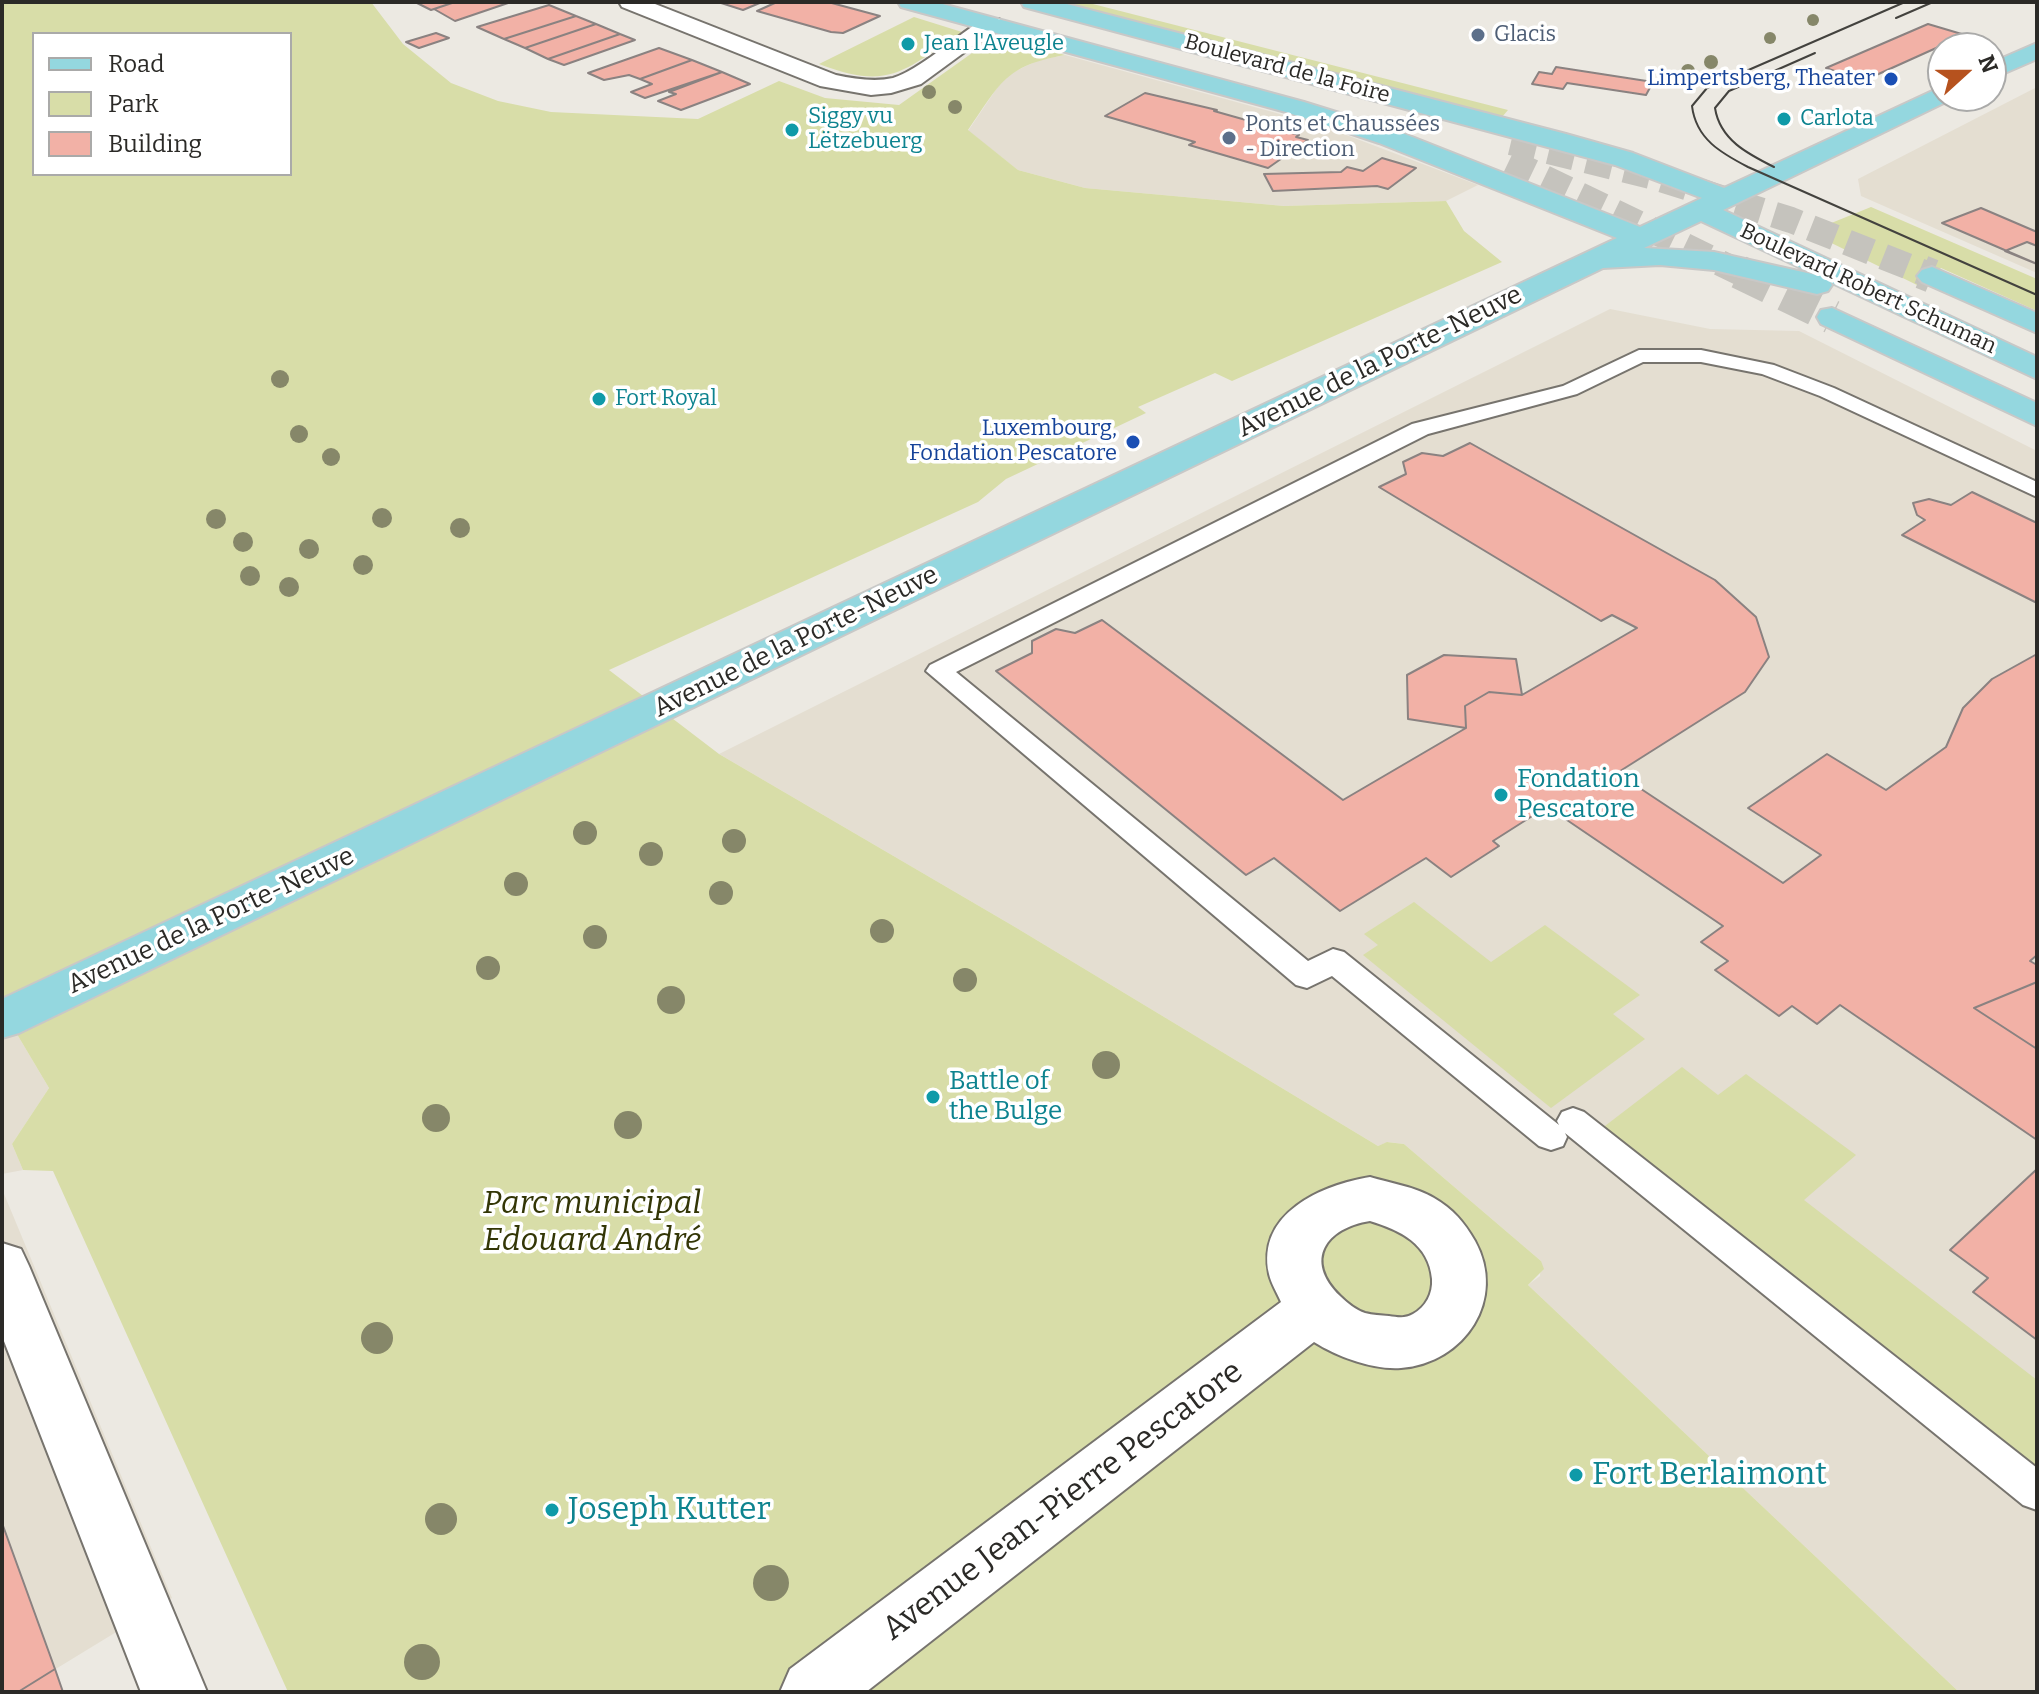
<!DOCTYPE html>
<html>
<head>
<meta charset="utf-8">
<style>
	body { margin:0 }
	#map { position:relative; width:2039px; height:1694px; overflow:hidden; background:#ece9e2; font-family:Bitter,serif }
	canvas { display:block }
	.frame { position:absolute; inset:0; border:4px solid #2b2a27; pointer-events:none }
	.legend { position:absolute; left:32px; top:32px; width:260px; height:144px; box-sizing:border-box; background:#fff; border:2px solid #aaaaa9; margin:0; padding:10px 14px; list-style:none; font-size:24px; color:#2b2a27 }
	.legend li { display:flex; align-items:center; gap:16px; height:40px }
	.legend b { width:40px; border:2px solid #aaaaa9 }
	.north { position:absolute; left:1927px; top:32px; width:80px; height:80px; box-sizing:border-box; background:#fff; border:2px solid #aaaaa9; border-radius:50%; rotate:69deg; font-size:22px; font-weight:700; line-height:32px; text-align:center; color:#2b2a27 }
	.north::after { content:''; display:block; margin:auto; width:28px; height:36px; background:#b6521e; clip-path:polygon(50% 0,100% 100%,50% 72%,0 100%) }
</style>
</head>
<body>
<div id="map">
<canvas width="2039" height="1694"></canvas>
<div class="frame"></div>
<ul class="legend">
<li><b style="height:10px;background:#94d7df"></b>Road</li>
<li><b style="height:22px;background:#d8dda8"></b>Park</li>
<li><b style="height:22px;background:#f2b1a6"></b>Building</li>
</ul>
<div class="north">N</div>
</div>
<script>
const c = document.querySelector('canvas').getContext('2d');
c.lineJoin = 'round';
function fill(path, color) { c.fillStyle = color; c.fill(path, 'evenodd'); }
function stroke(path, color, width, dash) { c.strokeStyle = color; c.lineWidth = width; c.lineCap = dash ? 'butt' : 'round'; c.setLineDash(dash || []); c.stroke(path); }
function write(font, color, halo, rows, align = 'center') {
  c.font = font + ' Bitter,serif'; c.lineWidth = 7; c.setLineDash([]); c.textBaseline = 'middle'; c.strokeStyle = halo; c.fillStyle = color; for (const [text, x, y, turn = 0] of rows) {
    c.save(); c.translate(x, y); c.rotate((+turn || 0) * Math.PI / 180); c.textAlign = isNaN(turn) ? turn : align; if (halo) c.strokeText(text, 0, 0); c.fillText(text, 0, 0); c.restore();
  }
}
const built = new Path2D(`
	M1065,55L1320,125L1478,185L1446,201L1284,206L1085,188L1018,170L968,131L1005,76L1039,60Z
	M2037,87V273L1861,196L1858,179Z
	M1610,309L1710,329L1799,331L2037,451V1692H1959L1528,1285L1540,1276L1541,1261L1404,1144L1388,1142L1378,1146L1015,927L719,754Z
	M2,1009L49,1088L12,1144L23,1170L2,1174Z
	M2,1189L172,1598L18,1692H2Z`);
const green = new Path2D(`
	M2,2H371L403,44L451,83L498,101L551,112L698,119L779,81L825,98L899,105L996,36L1065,55C1004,66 1001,83 968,130L1018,170L1085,188L1284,206L1446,201L1464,231L1502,262L1232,381L1215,373L1138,407L1146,413L1006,479L978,502L609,670L719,754L1015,927L1378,1146L1387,1142L1404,1144L1541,1261L1544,1269L1528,1285L1959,1692H288L53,1171L23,1170L12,1144L49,1088L2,1009ZM34,34H290V174H34Z
	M1057,2H1085L1508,110L1502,117Z
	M914,17L962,32C903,71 890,91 819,64Z
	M1871,207L2037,279V311L1941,268L1919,286L1809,232Z
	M1414,902L1491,962L1545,925L1640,995L1613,1014L1645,1039L1551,1108L1363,955L1378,945L1364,934Z
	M1682,1067L1718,1095L1746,1074L1856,1155L1804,1200L2037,1380V1478L1601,1129Z`);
const building = new Path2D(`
	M415,2H455L431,10Z
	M455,2H511L455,21L434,9Z
	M718,2H762L743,10Z
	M777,2H828L880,16L843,33L831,32L757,11Z
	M549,5L576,16L504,39L477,27Z
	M576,16L596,24L525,48L504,39Z
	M596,24L620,34L548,59L525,48Z
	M1928,24L1965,35L1863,81L1826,68Z
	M436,33L449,38L419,48L406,42Z
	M620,34L635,40L564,65L548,59Z
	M659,48L692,60L640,79L629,75L604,80L588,73Z
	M692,60L722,72L645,98L631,92L652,84L640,79Z
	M1556,67L1653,82L1646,95L1567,83L1563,89L1532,84L1539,72L1552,74Z
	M722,72L750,84L681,110L658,101L676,94L669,92Z
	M1145,93L1217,110L1214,111L1299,135L1296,137L1308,140L1268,168L1189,145L1195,142L1105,116Z
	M1382,158L1416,168L1388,189L1377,186L1273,191L1264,174L1341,172L1347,167L1363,171Z
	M1981,208L2037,232V264L1942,223Z
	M2027,242L2037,246V264L2005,251Z
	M1470,443L1715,580L1756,617L1769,657L1745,692L1617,773L1783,883L1821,855L1748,808L1827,754L1886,790L1946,747L1963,708L1992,679L2037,654V955L2030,961L2037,965V982L1974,1008L2037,1049V1140L1840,1005L1817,1024L1792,1006L1779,1016L1715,970L1728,961L1701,942L1723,926L1561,816L1537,813L1493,841L1499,846L1451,877L1426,858L1340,911L1274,858L1246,875L996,671L1032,653V641L1056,629L1075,633L1102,620L1343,800L1466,728L1465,706L1489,692L1522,695L1637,628L1612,615L1601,621L1379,487L1406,474L1403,462L1422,453L1443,456Z
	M1972,492L2037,523V603L1902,535L1925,520L1917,515L1913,503L1929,499L1951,505Z
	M1444,655L1516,659L1522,695L1489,692L1465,706L1466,728L1408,719L1407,675Z
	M2037,982V1049L1974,1008Z
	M2037,1169V1340L1973,1292L1988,1278L1950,1250Z
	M2,1523L55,1669L18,1692H2Z
	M55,1669L63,1692H18Z`);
const primaryTunnelFar1 = new Path2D(`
	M1511,142L1651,176L1791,220L1927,274
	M1509,161L1743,274`);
const primaryTunnel = new Path2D(`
	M1739,272L1832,317
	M1922,272L1932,276`);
const service = new Path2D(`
	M1639,350H1701L1774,365L1834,388L2037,482V497L1820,396L1762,374L1701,362H1643L1577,394L1428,434L956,672L1308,961L1333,949L1344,952L1559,1125L1557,1121L1562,1112L1573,1108L1584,1112L2037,1468V1510L2023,1505L1565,1133L1567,1137L1563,1146L1551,1150L1539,1146L1332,976L1307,988L1296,985L926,671L930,665L1412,424L1563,386Z`);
const minor = new Path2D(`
	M619,2H650L836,75C855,79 875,82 893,78C917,71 960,34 983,19H999L1003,24L921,84L891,93L871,95L820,86L622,7Z
	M1370,1177C1390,1183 1416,1187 1434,1198C1453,1209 1464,1222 1475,1241C1507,1299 1465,1363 1401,1368C1373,1370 1338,1357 1314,1342L866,1692H780L790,1669L1281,1302C1277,1293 1271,1283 1269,1274C1256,1213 1322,1185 1370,1177ZM1370,1221C1400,1230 1429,1244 1432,1279C1433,1293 1426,1307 1413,1314C1405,1319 1397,1317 1389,1316C1381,1315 1372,1315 1365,1313C1356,1310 1346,1302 1340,1296C1303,1260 1326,1228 1370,1221Z
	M2,1243L21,1249L29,1266L207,1692H141L2,1336Z`);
const primary = new Path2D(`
	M898,2H935L1304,102L1397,131L1640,227L1702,198L1615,165L1024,7L1021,2H1059L1566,134L1633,153L1724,188L1943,86V96H1954L1952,99L1723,210L2037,357V379L1830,282L1832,285L1828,291L1817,294L1714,270L1660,265L1603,268L19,1033L2,1038V999L1617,238L1379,143L1286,112L901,7ZM1701,221L1816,275L1714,252L1644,248Z
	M2037,43V59L1991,79V63Z
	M1932,267L2037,313V333L1922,282L1917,276L1922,270Z
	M1832,308L2037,403V426L1821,324L1817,317L1821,310Z`);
const tram = new Path2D(`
	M1905,2L1707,88L1692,106C1696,139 1721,153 1748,167L2037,295
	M1896,18L1933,2
	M1774,167C1748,154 1720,140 1715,108L1729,91L1815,53`);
const trees = [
	[1813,20,6],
	[1770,38,6],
	[1711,62,7],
	[1688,71,7],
	[929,92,7],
	[955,107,7],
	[280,379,9],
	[299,434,9],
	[331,457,9],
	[382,518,10],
	[216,519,10],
	[460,528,10],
	[243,542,10],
	[309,549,10],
	[363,565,10],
	[250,576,10],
	[289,587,10],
	[585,833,12],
	[734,841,12],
	[651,854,12],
	[516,884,12],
	[721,893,12],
	[882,931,12],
	[595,937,12],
	[488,968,12],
	[965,980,12],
	[671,1000,14],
	[1106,1065,14],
	[436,1118,14],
	[628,1125,14],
	[377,1338,16],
	[441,1519,16],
	[771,1583,18],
	[422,1662,18]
];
const markers = [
	[1478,35,8,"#5c6f8a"],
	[908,44,8,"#0f9aa8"],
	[1891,79,8,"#1a4fb4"],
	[1784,119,8,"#0f9aa8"],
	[792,130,8,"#0f9aa8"],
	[1229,138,8,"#5c6f8a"],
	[599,399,8,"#0f9aa8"],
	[1133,442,8,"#1a4fb4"],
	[1501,795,8,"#0f9aa8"],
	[933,1097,8,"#0f9aa8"],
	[1576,1475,8,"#0f9aa8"],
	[552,1510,8,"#0f9aa8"]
];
const farServicenames = [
	["Glacis",1494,35],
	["Ponts et Chaussées",1245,125],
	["- Direction",1245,150]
];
const farCulturenames = [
	["Jean l'Aveugle",924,44],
	["Siggy vu",808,117],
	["Lëtzebuerg",808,142],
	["Carlota",1800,119],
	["Fort Royal",615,399]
];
const farStreetnames = [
	["Boulevard de la Foire",1287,69,15],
	["Boulevard Robert Schuman",1868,289,25]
];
const farTransitnames = [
	["Limpertsberg, Theater",1875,79],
	["Luxembourg,",1117,429],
	["Fondation Pescatore",1117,454]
];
const streetNames = [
	["Avenue de la Porte-Neuve",1380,362,-26],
	["Avenue de la Porte-Neuve",796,642,-26],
	["Avenue de la Porte-Neuve",211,921,-25]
];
const cultureNames = [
	["Fondation",1517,780],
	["Pescatore",1517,810],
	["Battle of",949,1082],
	["the Bulge",949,1112]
];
const nearParknames = [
	["Parc municipal",592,1204],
	["Edouard André",592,1241]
];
const nearCulturenames = [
	["Fort Berlaimont",1592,1475],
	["Joseph Kutter",568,1510]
];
const nearStreetnames = [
	["Avenue Jean-Pierre Pescatore",1063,1501,-37]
];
fill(built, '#e4ded1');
fill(green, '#d8dda8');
fill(building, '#f2b1a6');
stroke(building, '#8a8281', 2);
stroke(primaryTunnelFar1, '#c5c3bd', 26, [26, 13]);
stroke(primaryTunnel, '#c5c3bd', 34, [34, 17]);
stroke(service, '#77746e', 4);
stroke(minor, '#77746e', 4);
stroke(primary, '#c8c8c7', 4);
fill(service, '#fff');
fill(minor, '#fff');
fill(primary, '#94d7df');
stroke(tram, '#43423e', 2);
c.fillStyle = '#868769';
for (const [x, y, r] of trees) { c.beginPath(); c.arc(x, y, r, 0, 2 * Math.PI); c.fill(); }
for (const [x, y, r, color] of markers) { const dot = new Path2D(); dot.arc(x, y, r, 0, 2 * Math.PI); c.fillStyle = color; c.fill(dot); stroke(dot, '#fff', 3); }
write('22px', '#4e5e75', '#fff', farServicenames, 'left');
write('22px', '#0d838f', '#fff', farCulturenames, 'left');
write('22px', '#2b2a27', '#fff', farStreetnames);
write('22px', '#164399', '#fff', farTransitnames, 'right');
write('26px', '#2b2a27', '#fff', streetNames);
write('26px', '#0d838f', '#fff', cultureNames, 'left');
write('italic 32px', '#333606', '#fff', nearParknames);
write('32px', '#0d838f', '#fff', nearCulturenames, 'left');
write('32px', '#2b2a27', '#fff', nearStreetnames);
</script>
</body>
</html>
